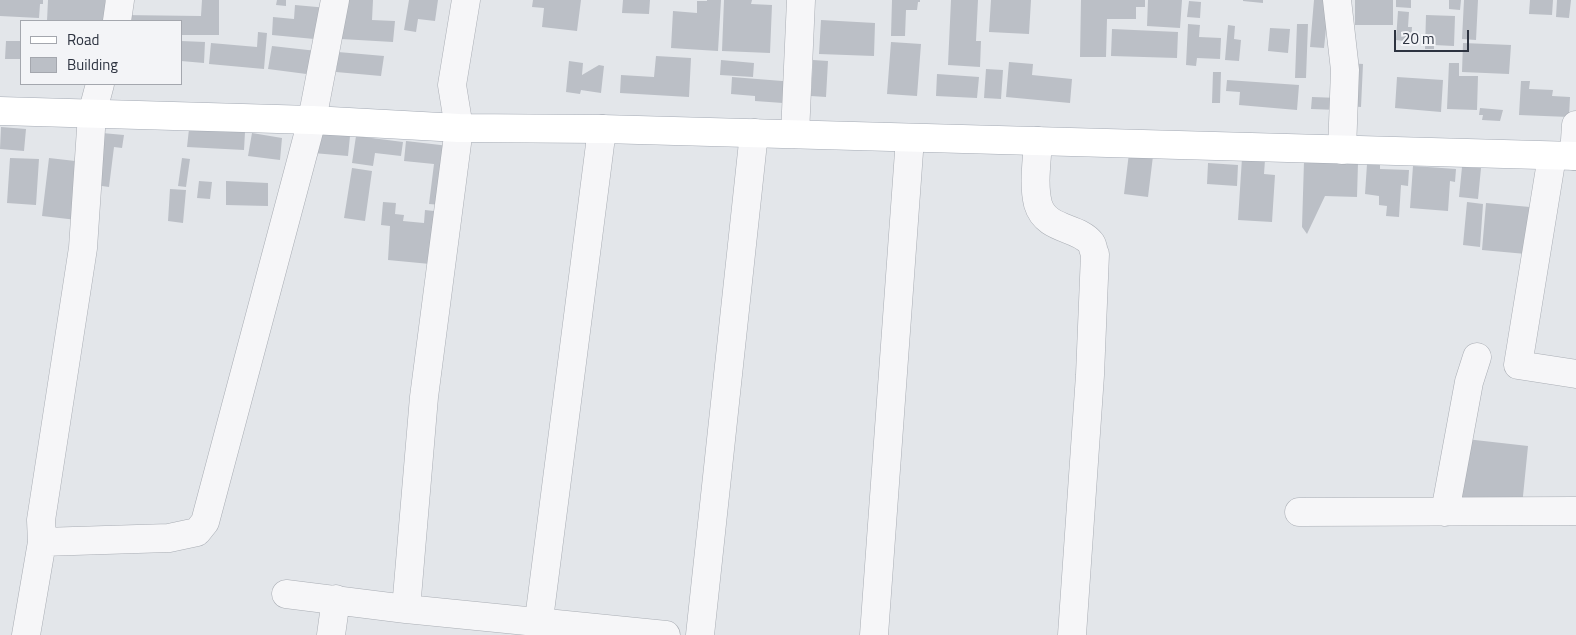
<!DOCTYPE html>
<html>
<head>
<meta charset="utf-8">
<style>
	body { margin:0 }
	#map { position:relative; width:1576px; height:635px; overflow:hidden; background:#e3e6ea; font-family:"Titillium Web",sans-serif }
	canvas { display:block }
	.legend { position:absolute; left:20px; top:20px; width:162px; height:65px; box-sizing:border-box; background:#f3f4f7; border:1px solid #a4a7ae; margin:0; padding:6px 9px; list-style:none; font-size:15px; color:#2d3340 }
	.legend li { display:flex; align-items:center; gap:10px; height:25px }
	.legend b { width:25px; border:1px solid #a4a7ae }
	.scale { position:absolute; left:1394px; top:30px; width:75px; height:22px; box-sizing:border-box; border:2px solid #2d3340; border-top:0; padding-left:6px; font-size:15px; line-height:18px; white-space:nowrap; color:#2d3340; -webkit-text-stroke:4px #f3f4f7; paint-order:stroke }
</style>
</head>
<body>
<div id="map">
<canvas width="1576" height="635"></canvas>
<ul class="legend">
<li><b style="height:6px;background:#fff"></b>Road</li>
<li><b style="height:14px;background:#bbbfc6"></b>Building</li>
</ul>
<div class="scale">20 m</div>
</div>
<script>
const c = document.querySelector('canvas').getContext('2d');
c.lineJoin = 'round';
function fill(path, color) { c.fillStyle = color; c.fill(path, 'evenodd'); }
function stroke(path, color, width, dash) { c.strokeStyle = color; c.lineWidth = width; c.lineCap = dash ? 'butt' : 'round'; c.setLineDash(dash || []); c.stroke(path); }
const building = new Path2D(`
	M0,0H43V4H40L39,18L0,16Z
	M48,0H105V21H47Z
	M202,0H219V35H181V21H121V15L201,16Z
	M277,0H286V6L276,5Z
	M343,0H373L372,20L395,21L393,42L341,39Z
	M409,0H438L435,21L418,19L416,32L404,30Z
	M533,0H581L577,31L542,27L544,8L532,7Z
	M623,0H650L649,14L622,13Z
	M707,0H721L718,51L671,48L673,11L697,13V1H707Z
	M724,0H752L751,4L772,5L770,53L722,51Z
	M892,0H920V2H918L917,10H906L905,36H891Z
	M951,0H978L976,41H981L980,67L948,65Z
	M991,0H1031L1029,34L989,32Z
	M1081,0H1145V7H1136V19H1107L1106,57H1080Z
	M1148,0H1182L1180,28L1147,26Z
	M1243,0H1263V3L1243,1Z
	M1314,0H1334L1332,30L1326,29L1324,48L1310,47Z
	M1355,0H1393V25H1355Z
	M1396,0H1411V8L1396,7Z
	M1449,0H1461L1460,10L1449,9Z
	M1464,0H1478L1476,40L1462,39Z
	M1530,0H1553L1552,15L1529,14Z
	M1557,0H1571L1569,18L1556,17Z
	M1189,1L1201,2L1200,18L1187,17Z
	M295,5L328,8L325,40L272,35L273,17L294,19Z
	M1398,11L1409,12L1408,27H1412L1411,42L1396,40Z
	M1426,15L1455,16L1454,46L1434,45V49H1425Z
	M821,20L875,23L874,56L819,54Z
	M1188,24L1200,25L1199,37L1221,38L1220,59L1197,58L1196,66L1186,65Z
	M1297,24H1308L1306,78H1295Z
	M1228,25L1235,26L1234,39L1241,40L1239,61L1225,60Z
	M1270,28L1290,29L1288,53L1268,51Z
	M1112,29L1178,32L1177,58L1111,56Z
	M258,32L267,33L264,69L209,64L211,43L257,47Z
	M6,41H21V59H5Z
	M181,41L205,42L204,63L181,61Z
	M891,42L921,44L917,96L887,94Z
	M1463,43L1511,45L1509,74L1462,72Z
	M272,46L317,51L314,75L268,69Z
	M338,52L384,56L381,76L336,72Z
	M656,56L691,58L689,97L620,93L621,75L654,77Z
	M721,60L754,63L753,77L720,75Z
	M813,60L828,61L826,97L811,96Z
	M569,61L583,63L582,75L599,65L604,66L601,93L581,90L580,94L566,92Z
	M1009,62L1033,64L1032,75L1072,79L1070,103L1006,97Z
	M1349,63L1363,64L1361,107L1347,106Z
	M1449,63H1459V76H1478L1477,110L1447,109Z
	M986,69L1003,70L1001,99L984,98Z
	M1213,72H1221L1220,103H1212Z
	M937,74L979,77L977,98L936,96Z
	M732,77L795,82L783,103L755,101V96L731,94Z
	M1397,77L1443,80L1441,112L1395,108Z
	M1227,80L1299,85L1297,110L1239,105L1240,92L1226,91Z
	M1521,81H1530L1529,89L1553,90L1552,96L1570,97L1569,117L1519,115Z
	M1312,97L1339,98L1338,110L1311,109Z
	M1480,108L1503,110L1500,121L1482,120L1483,115H1479Z
	M1,127L26,129L24,151L0,149Z
	M189,129L245,132L244,150L187,147Z
	M102,133L124,135L122,148L114,147L109,187L95,185Z
	M252,133L282,138L280,160L248,156Z
	M315,133L350,136L348,156L313,153Z
	M356,136L403,142L401,156L375,153L373,166L352,163Z
	M406,141L449,146L442,205L429,204L434,164L404,161Z
	M1129,153L1153,156L1148,197L1124,194Z
	M10,158L39,159L36,205L7,203Z
	M49,158L84,162L77,220L42,216Z
	M182,158L190,159L186,187L178,186Z
	M1242,158L1265,160L1264,174L1275,175L1272,222L1238,220Z
	M1304,161L1358,163L1357,197L1325,196L1307,234L1302,227Z
	M1208,163L1238,165L1237,186L1207,184Z
	M1367,164L1380,165V169L1409,170L1408,186L1401,185L1399,217L1386,216L1387,206L1379,205V196L1365,194Z
	M1413,166L1456,169L1455,182L1450,181L1448,211L1410,208Z
	M1462,167L1481,168L1478,199L1459,197Z
	M352,168L372,171L365,221L344,218Z
	M199,181L212,182L210,199L197,198Z
	M226,181L268,183V206L226,205Z
	M170,189L186,190L183,223L168,221Z
	M383,202L396,203L395,214L404,215L403,221L424,223L425,210L434,211L430,264L388,260L390,226L381,225Z
	M1467,202L1483,204L1480,247L1463,245Z
	M1486,203L1530,207L1526,254L1482,250Z
	M1466,439L1528,446L1522,506L1459,498Z`);
const minor = new Path2D(`
	M1337,0L1345,70L1342,150
	M117,21L120,0
	M795,134L801,0
	M1038,141C1037,161 1033,184 1038,204C1046,231 1078,226 1091,243C1093,245 1093,251 1095,254L1090,375L1072,635
	M1552,156L1518,365L1576,374
	M1574,156L1576,125
	M1299,512L1576,511
	M1445,512L1469,382L1477,357
	M42,542L169,538L197,532L205,522L312,120L335,0
	M286,594L406,609L666,635
	M406,609L424,397L459,128L452,85L466,0
	M26,635L42,542L41,520L83,248L92,114L100,84
	M331,635L336,599
	M537,635L602,129
	M700,635L754,133
	M874,635L910,138`);
const major = new Path2D(`
	M0,111L312,120L459,128L602,129L1576,156`);
fill(building, '#bbbfc6');
stroke(minor, '#a9adb4', 29);
stroke(major, '#a4aab4', 29);
stroke(minor, '#f6f6f8', 28);
stroke(major, '#fff', 28);
</script>
</body>
</html>
